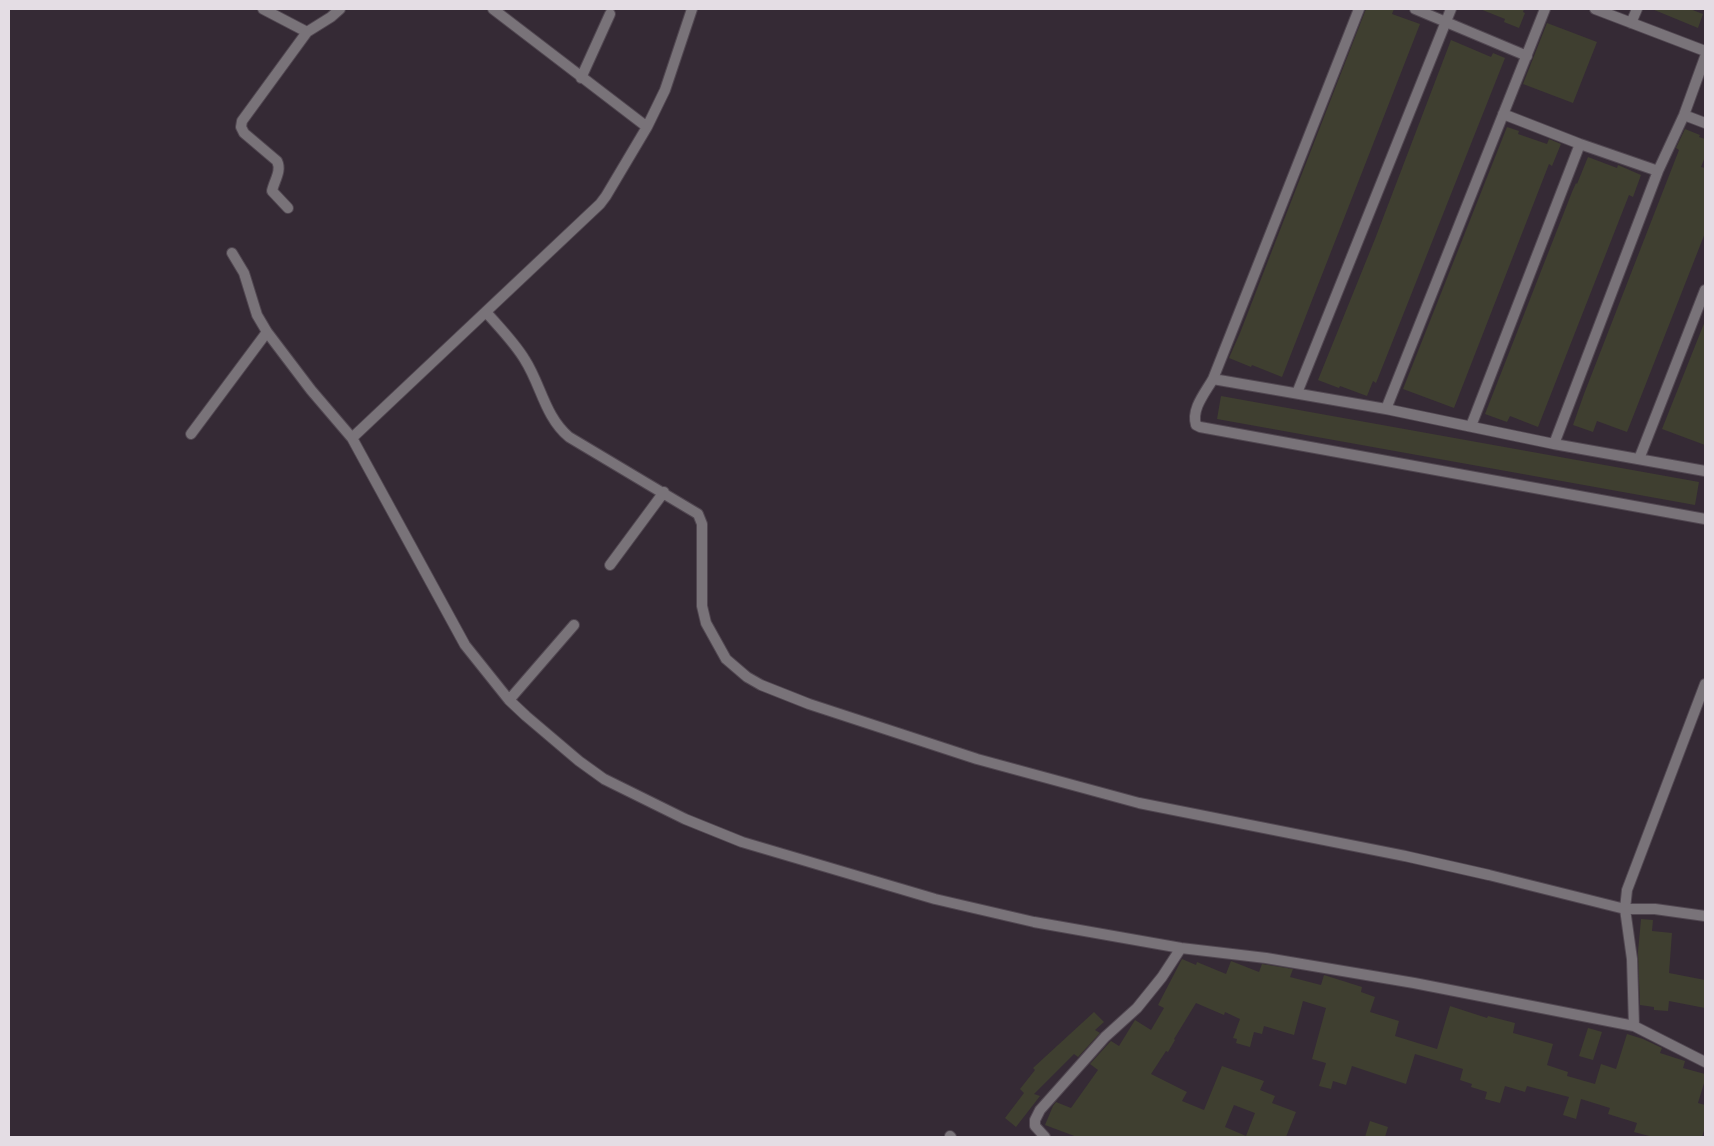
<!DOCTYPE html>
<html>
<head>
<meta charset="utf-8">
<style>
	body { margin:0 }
	#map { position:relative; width:1714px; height:1146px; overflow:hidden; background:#352a35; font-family:Montserrat,sans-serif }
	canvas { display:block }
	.frame { position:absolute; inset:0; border:10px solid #e4dde4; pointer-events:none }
</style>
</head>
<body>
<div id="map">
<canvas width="1714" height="1146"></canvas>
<div class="frame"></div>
</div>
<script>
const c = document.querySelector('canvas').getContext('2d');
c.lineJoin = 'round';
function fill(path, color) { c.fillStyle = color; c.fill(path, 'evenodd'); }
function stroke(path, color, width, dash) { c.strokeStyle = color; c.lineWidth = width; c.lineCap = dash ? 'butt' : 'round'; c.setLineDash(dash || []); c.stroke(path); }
const building = new Path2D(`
	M1366,9H1394L1392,14L1420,24L1282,377L1252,365L1251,367L1229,358L1240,333Z
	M1480,9H1524L1523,12L1525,13L1519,28L1504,22L1505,19Z
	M1652,9H1690L1703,14L1698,28Z
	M1547,23L1597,42L1573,103L1523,84Z
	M1451,40L1491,57L1493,53L1505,58L1376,383L1373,381L1367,396L1340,386L1339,388L1318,380L1375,239Z
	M1507,127L1519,131L1518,134L1547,144L1549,139L1561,144L1552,166L1549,164L1454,408L1403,389Z
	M1685,129L1700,135L1699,137L1705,139V157L1701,167L1705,168V233L1627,432L1597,421L1593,432L1573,425L1584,394L1679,150L1676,148Z
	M1588,157L1617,168L1618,165L1641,175L1633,197L1629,195L1538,427L1510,416L1507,422L1485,414L1572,192L1576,183L1577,184Z
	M1705,321V445L1662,429Z
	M1221,396L1699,482L1695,505L1217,419Z
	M1641,919L1653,920L1652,931L1672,933L1669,973L1705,980V1008L1669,1001L1668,1011L1654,1010V1007L1640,1005L1638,952Z
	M1182,959L1196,965L1197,962L1226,974L1231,961L1259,972L1262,964L1293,969L1290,977L1321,985L1324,975L1362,987L1361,992L1375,997L1370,1012L1399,1021L1395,1036L1437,1049L1450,1006L1487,1018L1488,1016L1515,1023L1513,1033L1553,1044L1547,1065L1568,1072L1567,1076L1595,1084L1601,1064L1616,1069L1627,1034L1643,1039L1662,1048L1660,1053L1685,1061L1683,1068L1705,1074V1080L1698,1103L1705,1105V1127L1702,1137H1653L1634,1132L1637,1123L1608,1114L1610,1108L1581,1099L1576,1119L1563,1115L1569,1097L1527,1086L1525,1092L1505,1086L1500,1103L1485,1099L1487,1092L1471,1087L1472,1084L1460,1080L1463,1069L1415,1054L1406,1084L1352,1066L1346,1085L1333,1081L1331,1089L1319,1086L1326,1063L1312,1059L1326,1008L1303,1001L1294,1035L1264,1026L1262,1034L1254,1032L1250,1047L1236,1043L1237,1039L1233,1038L1240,1019L1225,1012L1224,1015L1196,1003L1174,1039L1175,1040L1168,1052L1166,1051L1151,1074L1187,1092L1182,1101L1204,1110L1222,1066L1264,1081L1260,1090L1275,1096L1272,1103L1296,1112L1286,1137H1077L1045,1125L1053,1106L1056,1102L1071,1108L1098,1070L1090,1064L1110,1042L1111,1041L1119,1046L1135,1020L1151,1030L1164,1008L1158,1005ZM1234,1105L1255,1113L1246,1136L1225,1127Z
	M1094,1012L1104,1022L1095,1030L1100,1033L1078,1057L1074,1054L1034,1094L1040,1096L1016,1127L1005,1118L1024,1093L1020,1089L1035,1070L1033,1068Z
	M1588,1028L1602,1032L1593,1060L1579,1056Z
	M1370,1121L1388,1127L1385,1137H1365Z`);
const street = new Path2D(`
	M263,9L307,32L331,17L340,9
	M1359,9L1213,379C1205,393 1191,409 1196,425L1200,427L1705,519
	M1415,9L1527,56
	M1595,9L1705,51
	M1631,23L1637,9
	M581,78L610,14
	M1503,114L1580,144L1658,171
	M1684,115L1705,123
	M647,127L665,90L692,9
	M288,208L272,191C274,181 282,171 277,161L244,133L241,127L242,121L307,32
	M232,253L244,273L257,315L267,332L311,390L352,438L465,645L509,700L526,716L579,761L604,779L685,819L742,842L935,899L1034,922L1181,948L1266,958L1414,983L1634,1026L1705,1062
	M486,312C499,327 515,343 525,360C541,385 545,417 569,437L698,514L702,524V606L706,623L726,659L747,677L761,685L809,704L977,759L1139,803L1405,856L1489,875L1625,909H1655L1705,916
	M1213,379L1386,409L1554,444L1705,471
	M1297,393L1451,9
	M1386,409L1545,9
	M1471,426L1580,144
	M191,434L267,332
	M352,438L600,204L606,196L647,127L493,9
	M1554,444L1658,171L1684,115L1705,57
	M1639,459L1705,290
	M610,565L664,492
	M509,700L574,625
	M1634,1026L1632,959L1625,909L1627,890L1705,684
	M950,1136L951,1137
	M1045,1137L1035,1126V1120L1040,1110L1105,1037L1137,1008L1162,977L1181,948`);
fill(building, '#3f3f30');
stroke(street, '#514751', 12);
stroke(street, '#797379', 10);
</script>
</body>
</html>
